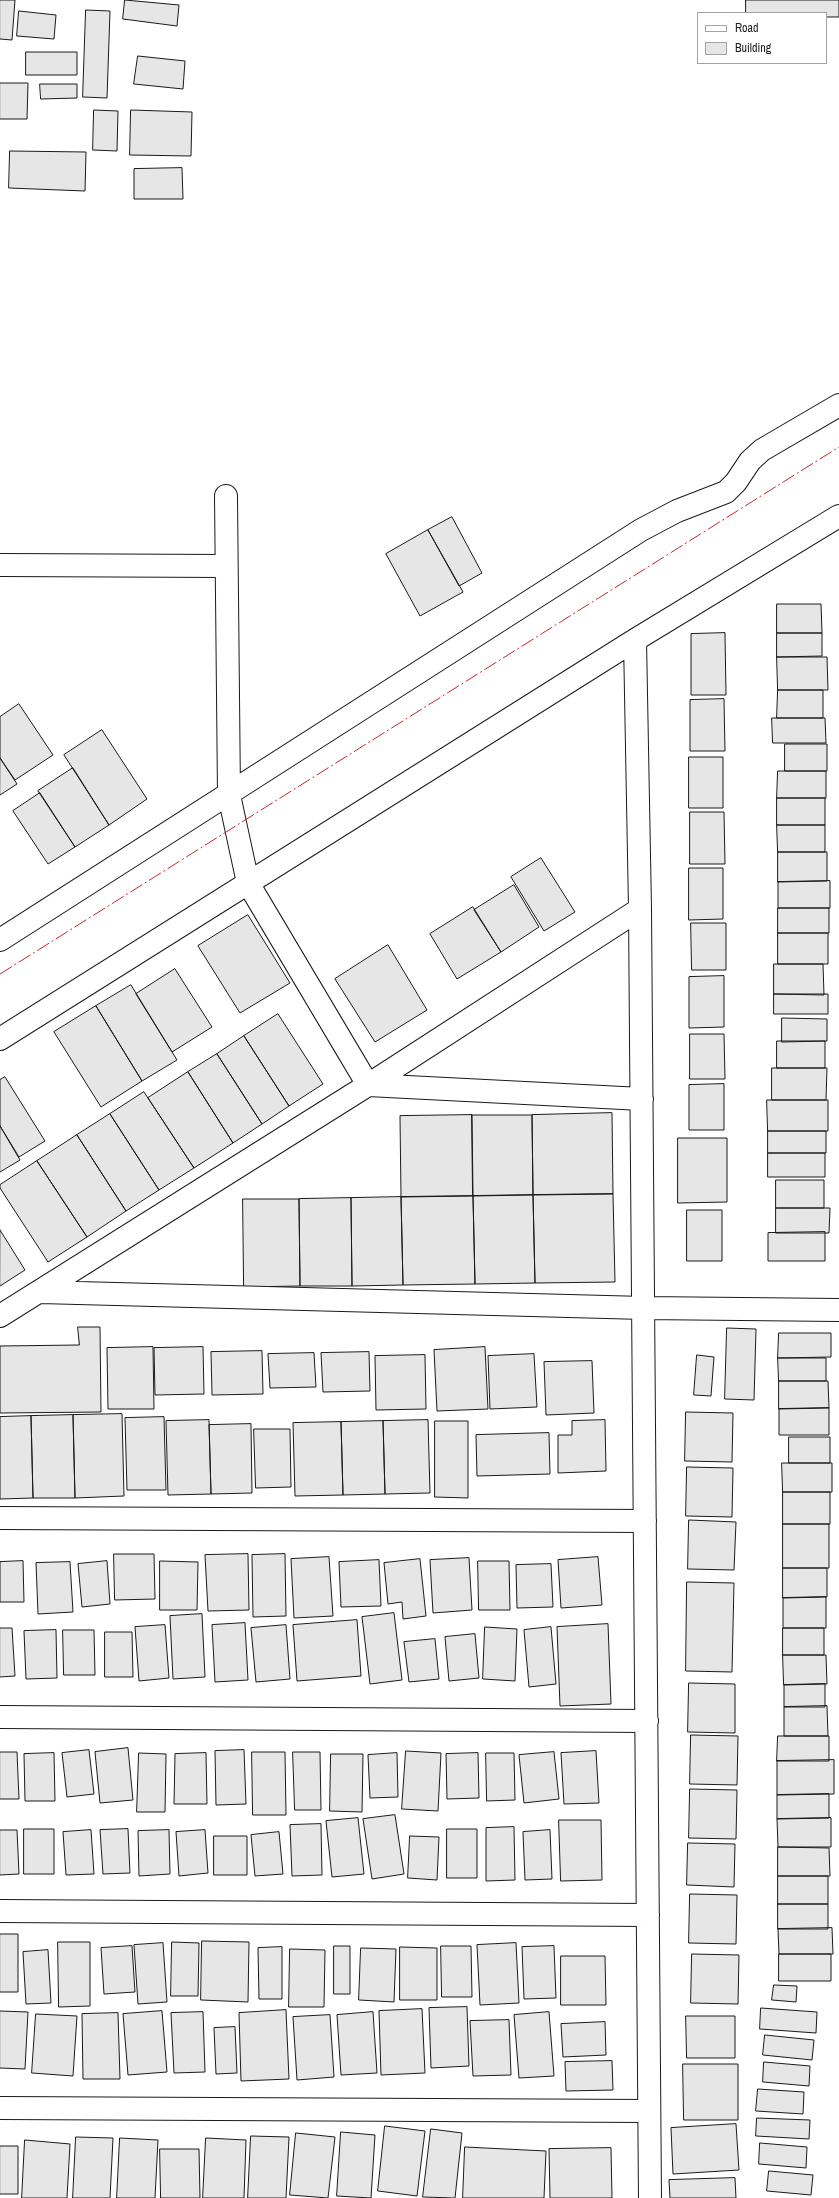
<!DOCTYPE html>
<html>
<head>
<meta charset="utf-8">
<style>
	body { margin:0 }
	#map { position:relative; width:839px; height:2198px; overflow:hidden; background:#fff; font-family:"Archivo Narrow",sans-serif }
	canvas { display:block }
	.legend { position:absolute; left:697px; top:12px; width:130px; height:52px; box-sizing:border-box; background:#fff; border:1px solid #a3a3a3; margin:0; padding:5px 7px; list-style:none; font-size:12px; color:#1a1a1a }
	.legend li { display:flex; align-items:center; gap:8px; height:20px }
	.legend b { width:20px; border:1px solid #a3a3a3 }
</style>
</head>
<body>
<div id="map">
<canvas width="839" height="2198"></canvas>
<ul class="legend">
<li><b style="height:5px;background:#fff"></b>Road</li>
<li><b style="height:11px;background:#e6e6e6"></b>Building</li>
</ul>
</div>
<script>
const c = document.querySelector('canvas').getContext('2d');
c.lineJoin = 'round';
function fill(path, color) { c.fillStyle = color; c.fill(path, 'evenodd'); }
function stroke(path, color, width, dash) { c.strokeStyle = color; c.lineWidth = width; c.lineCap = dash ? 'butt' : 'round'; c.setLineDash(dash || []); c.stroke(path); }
const building = new Path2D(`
	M0,0H15L12,40L0,39Z
	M125,0L179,5L177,26L123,19Z
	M746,0H839V17H826V13H746Z
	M86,10L110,11L107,98L83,97Z
	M19,11L56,15L54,39L17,36Z
	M26,52H77V75H26Z
	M138,56L185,61L183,89L134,84Z
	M0,83H28L27,119H0Z
	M40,84H77V98L41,99Z
	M94,110L118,111L117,151L93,150Z
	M131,110L192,112L191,156L130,155Z
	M10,151L86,152L85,191L9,188Z
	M182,168L183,199H134V169Z
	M452,517L482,573L459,586L428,530Z
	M428,530L463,592L420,616L386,554Z
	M777,604H821L822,633H777Z
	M725,633L726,695H691V634Z
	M777,633H822V656L777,657Z
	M777,657H827L828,690H778Z
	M778,690H823V718H777Z
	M724,699L725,751H690V700Z
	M19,704L53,755L15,780L0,758V717Z
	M772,718H825L826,743H773Z
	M102,730L147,799L109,825L64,755Z
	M785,744H827V771H785Z
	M689,757H723V808H689Z
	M0,758L17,784L0,795Z
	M73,768L109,825L75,847L38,791Z
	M778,771H826V798H777Z
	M40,793L75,847L48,864L13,811Z
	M777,798H825V825H777Z
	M690,812H724L725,864H690Z
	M777,825H825V852H778Z
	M778,852H827V881L778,882Z
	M541,858L575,912L544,931L511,877Z
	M689,868H723V919L689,920Z
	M830,881V908H778V882Z
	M514,885L539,927L501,952L474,910Z
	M473,907L501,952L457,979L430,934Z
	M778,908H829V933H778Z
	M248,915L290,983L240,1013L198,946Z
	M691,923H726V970H692Z
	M778,933H828V964H778Z
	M388,945L427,1010L375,1042L335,979Z
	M774,964H823L824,995L774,994Z
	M175,969L212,1027L172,1052L136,994Z
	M724,976V1027L689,1028V977Z
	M131,985L177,1060L142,1081L96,1006Z
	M774,994H828V1014H774Z
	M96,1006L142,1081L101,1107L54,1032Z
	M278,1014L323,1084L289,1106L244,1036Z
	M782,1018L827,1019V1041L782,1042Z
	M690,1034H724L725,1079H690Z
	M244,1036L289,1106L262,1124L217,1054Z
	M777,1041H825V1068H777Z
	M217,1054L262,1124L233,1143L188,1072Z
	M772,1068H827L826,1100H772Z
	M188,1072L233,1143L194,1168L148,1098Z
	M5,1077L45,1141L19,1157L0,1126V1080Z
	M724,1084V1130H689V1085Z
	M144,1092L194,1168L159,1190L110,1114Z
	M767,1100H828V1131H768Z
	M612,1113L613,1194L533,1195L532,1115Z
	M110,1114L159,1190L126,1211L77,1135Z
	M472,1115H532L533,1195L473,1196Z
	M472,1115L473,1196L401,1197L400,1116Z
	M0,1126L20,1160L0,1172Z
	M768,1131H826V1153H768Z
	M77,1135L126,1211L87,1237L37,1161Z
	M678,1138H727V1202L678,1203Z
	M768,1153H825V1177H768Z
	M37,1161L87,1237L48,1262L0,1188V1185Z
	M776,1180H824V1208H776Z
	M613,1194L615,1282L535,1283L533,1195Z
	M533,1195L535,1283L475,1284L473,1196Z
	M473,1196L475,1284L403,1285L401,1197Z
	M401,1197L403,1285L352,1286L351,1198Z
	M351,1198L352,1286H300L299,1199Z
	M243,1199H299L300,1286L244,1287Z
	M776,1208H830L829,1233H776Z
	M687,1210H722V1261H687Z
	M0,1230L25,1270L0,1286Z
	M825,1232V1261H768V1233Z
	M78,1327H100L101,1412L0,1413V1346L79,1345Z
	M727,1328L756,1329L754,1400L725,1399Z
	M779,1333H831V1357L778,1358Z
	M153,1347L154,1409H108L107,1348Z
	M203,1347L204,1394L155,1395L154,1348Z
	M485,1347L488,1409L437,1411L434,1350Z
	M262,1351L263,1394L212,1395L211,1352Z
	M369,1352L370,1391L323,1392L321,1353Z
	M314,1353L316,1387L270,1388L268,1354Z
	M534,1354L537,1407L490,1409L488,1356Z
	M425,1355L426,1409L376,1410L375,1356Z
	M697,1355L714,1357L711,1396L694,1395Z
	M778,1358H826V1381H779Z
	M592,1361L594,1413L546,1415L544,1362Z
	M779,1381H828L829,1408L779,1409Z
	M829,1408V1435H779V1409Z
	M686,1412L733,1413L732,1462L685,1461Z
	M122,1414L124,1496L75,1498L73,1415Z
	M73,1415L75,1498H33L31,1416Z
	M31,1416L33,1498L0,1499V1417Z
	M164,1417L166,1490H127L125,1418Z
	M209,1420L211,1494L168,1495L166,1421Z
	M428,1420L430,1493L385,1494L383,1421Z
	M605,1420L606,1471L558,1473V1435H572V1421Z
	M383,1421L385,1494L343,1495L341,1422Z
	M435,1421H468V1498L435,1497Z
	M341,1422L343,1495L295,1496L293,1423Z
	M251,1424L252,1493L211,1494L209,1425Z
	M254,1429H290L291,1487L256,1488Z
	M549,1433L550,1474L477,1476L476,1435Z
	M789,1437H830V1463H789Z
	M782,1463H832V1492H783Z
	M687,1467L733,1468L732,1517L686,1516Z
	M783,1492H830V1524H783Z
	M689,1520L736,1522L734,1570L688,1569Z
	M783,1524H829V1568H783Z
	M114,1554H154L155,1599L115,1600Z
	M248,1554L249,1610L208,1611L205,1555Z
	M285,1554L286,1616L253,1617L252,1555Z
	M329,1557L333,1616L294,1618L291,1559Z
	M598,1557L602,1605L561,1608L558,1560Z
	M469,1558L472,1610L433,1613L430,1560Z
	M420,1559L426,1616L403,1619L402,1602L388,1604L384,1563Z
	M379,1560L381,1606L341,1607L339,1562Z
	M23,1561L24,1602H0V1562Z
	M107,1561L110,1604L82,1607L78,1564Z
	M160,1561L198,1562L197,1610H160Z
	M478,1561H509L510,1610H479Z
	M70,1562L73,1612L38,1614L36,1563Z
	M551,1564L553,1607L517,1608L516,1565Z
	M783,1568H827V1597L783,1598Z
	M687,1582L734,1583L732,1672L686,1671Z
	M826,1597V1628H783V1598Z
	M394,1613L402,1680L370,1684L362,1617Z
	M202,1614L205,1677L173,1679L170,1616Z
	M357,1620L361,1676L297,1681L293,1625Z
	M245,1623L248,1680L215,1682L212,1625Z
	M608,1624L611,1704L560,1706L557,1627Z
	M165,1625L169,1678L139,1681L135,1627Z
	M286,1625L290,1679L256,1682L251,1628Z
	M485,1627L517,1629L515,1681L483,1679Z
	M551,1627L556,1684L529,1687L524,1630Z
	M0,1628H12L15,1676L0,1677Z
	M783,1628H824V1655H783Z
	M56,1630L57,1678L26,1679L24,1631Z
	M63,1630H94L95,1675H64Z
	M105,1632H132L133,1677H105Z
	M475,1634L479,1678L449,1681L445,1637Z
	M435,1639L439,1679L409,1682L404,1642Z
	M783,1655H826L827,1684L784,1685Z
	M689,1683L735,1684V1733L688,1732Z
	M825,1684V1707H784V1685Z
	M827,1706L828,1736H784V1707Z
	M691,1735L738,1736L737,1785L690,1784Z
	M778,1736H829V1761H777Z
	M128,1748L133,1800L100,1803L95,1752Z
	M89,1750L94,1794L67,1797L62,1753Z
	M244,1750L246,1804L216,1805L215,1751Z
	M406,1751L441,1753L438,1811L402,1809Z
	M596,1751L599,1803L564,1804L561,1753Z
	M0,1752H17L19,1799H0Z
	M252,1752H285L286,1815H253Z
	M293,1752H320L321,1810H295Z
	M554,1752L559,1799L524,1803L519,1755Z
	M54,1753L55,1801H25L24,1754Z
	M139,1753L166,1754L165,1812H137Z
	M206,1753L207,1804H174L175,1754Z
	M397,1753L398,1797L370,1798L368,1755Z
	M478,1753L479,1798L447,1799L446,1754Z
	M486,1753H514L515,1800L487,1801Z
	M331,1754H363L362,1812L330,1811Z
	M834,1760V1794L777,1795V1761Z
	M690,1789L737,1790L736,1839L689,1838Z
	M829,1794V1818L777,1819V1795Z
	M395,1815L404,1874L372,1879L363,1819Z
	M358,1818L364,1874L332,1877L326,1821Z
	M831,1818V1847H778L777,1819Z
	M559,1820H601L602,1880L561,1881Z
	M321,1824L322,1875L292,1876L290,1825Z
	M514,1827L515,1880L486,1881V1828Z
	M24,1829H54V1874H24Z
	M128,1829L130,1873L103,1874L100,1830Z
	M447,1829H477V1878H447Z
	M0,1830H17L19,1874L0,1875Z
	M91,1830L94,1874L66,1875L63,1832Z
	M169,1830L170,1874L139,1876L138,1831Z
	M205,1830L208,1873L179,1876L176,1832Z
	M550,1830L552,1879L525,1880L523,1832Z
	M279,1832L283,1874L255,1876L251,1835Z
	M214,1836H247V1875H214Z
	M410,1836L439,1837L437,1880L408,1878Z
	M688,1843L735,1844L734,1887L687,1885Z
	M778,1847L829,1848L830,1876H778Z
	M778,1876H828V1904H778Z
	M690,1894L737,1895L736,1944L689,1943Z
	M778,1904H828V1929H778Z
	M832,1928L833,1954H779L778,1929Z
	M0,1934H18V1992H0Z
	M202,1941L249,1942L248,2002L201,2000Z
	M58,1942H90V2006L59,2007Z
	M172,1942L199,1943L198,1996H171Z
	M163,1943L167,2002L138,2004L134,1945Z
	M516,1943L519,2003L480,2005L477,1945Z
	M132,1946L135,1992L104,1994L101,1948Z
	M334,1946H350V1994H334Z
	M441,1946H471L472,1997H442Z
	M554,1946L556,1998L524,1999L522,1947Z
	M282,1947V1999H259L258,1948Z
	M400,1947L437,1948V2000H400Z
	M361,1948L396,1949L394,2002L359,2000Z
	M290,1949L325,1950L324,2007H289Z
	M48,1950L51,2003L26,2004L23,1952Z
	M692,1954L739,1955L738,2004L691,2003Z
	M779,1954H831V1981H779Z
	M561,1956H605L606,2005H561Z
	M774,1985L797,1986L796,2002L772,2000Z
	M467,2007L469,2066L431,2068L429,2008Z
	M761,2008L817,2012L816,2033L760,2029Z
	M422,2009L425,2073L381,2075L379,2011Z
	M286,2010L289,2079L241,2081L239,2013Z
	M0,2011L28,2012L25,2069L0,2068Z
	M162,2011L167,2072L128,2075L123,2014Z
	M203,2012L205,2072L174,2073L171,2013Z
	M373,2012L377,2073L341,2075L337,2015Z
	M549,2012L554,2076L519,2078L514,2015Z
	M118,2013L120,2079H83L82,2014Z
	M36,2014L77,2016L73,2076L32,2073Z
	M330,2015L334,2077L297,2080L293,2017Z
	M686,2016H735V2058H687Z
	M509,2020L511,2075L473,2076L470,2021Z
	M605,2022L606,2055L563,2057L561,2024Z
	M235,2027L237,2073L216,2074L214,2028Z
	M765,2035L814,2040L812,2060L763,2055Z
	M612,2061L613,2090L566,2091L565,2062Z
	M764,2062L810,2066L809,2086L763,2082Z
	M683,2064H738V2120H684Z
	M758,2089L804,2092L803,2114L756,2111Z
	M757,2118L810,2120L809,2139L756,2136Z
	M736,2124L739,2170L673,2174L671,2128Z
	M385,2126L425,2131L417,2196L378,2191Z
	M431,2129L462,2133L455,2198L423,2197Z
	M341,2132L375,2135L371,2198L337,2196Z
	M296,2133L335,2137L328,2198L290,2195Z
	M251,2136L289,2137L286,2198H248Z
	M76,2137L113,2138L110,2198H73Z
	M120,2138L158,2140L155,2198H117Z
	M206,2138L246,2140L244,2198H203Z
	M25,2140L70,2144L67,2198H22Z
	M760,2143L807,2147L806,2168L759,2164Z
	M0,2146H18V2194H0Z
	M465,2147L546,2151L544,2198H463Z
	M611,2148L612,2198H550L549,2149Z
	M160,2149H199L200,2198H161Z
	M769,2171L813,2175L811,2195L767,2191Z
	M735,2178L736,2198H670L669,2180Z`);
const minor = new Path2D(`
	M226,496L229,795L248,883L368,1085L642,1099
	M0,565L226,566
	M635,640L640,909L650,2198
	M0,940L641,530L677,511L726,492L736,482L750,461L762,450L839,405
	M0,1039L635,640L839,516
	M40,1292L644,1308L839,1310
	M0,1316L368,1085L640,909
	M0,1518L645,1521
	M0,1717L647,1721
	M0,1911L648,1915
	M0,2108L649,2111`);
const power = new Path2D(`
	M0,974L839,447`);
fill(building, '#e6e6e6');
stroke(building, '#1a1a1a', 1);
stroke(minor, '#1a1a1a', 24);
stroke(minor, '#fff', 22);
stroke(power, '#c62828', 1, [14, 3, 2, 3]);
</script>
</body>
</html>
